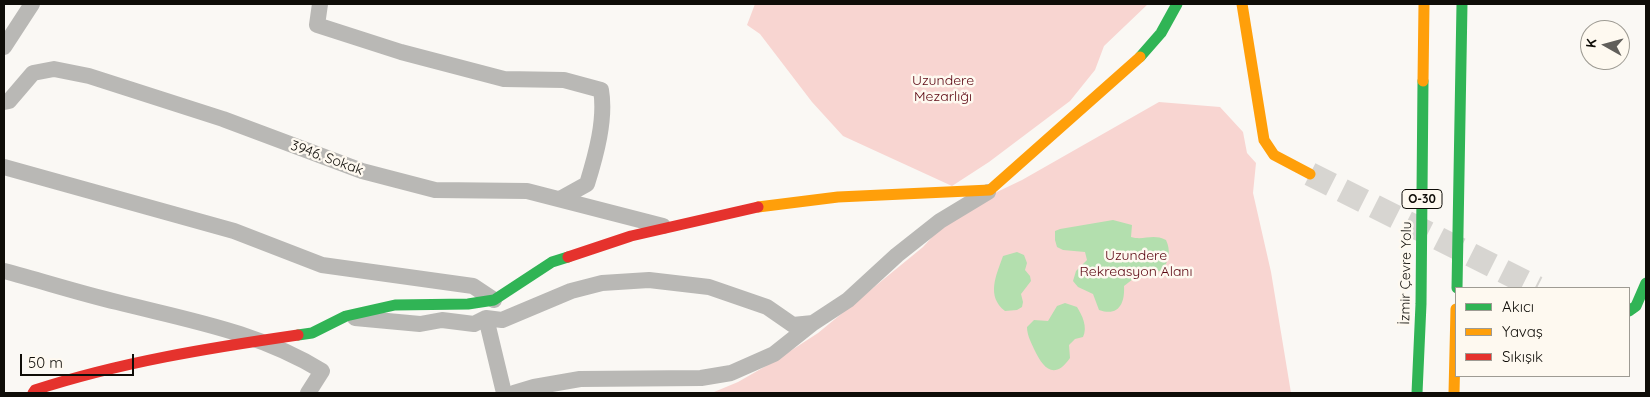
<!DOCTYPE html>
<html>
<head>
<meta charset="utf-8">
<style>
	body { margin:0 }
	#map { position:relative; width:1650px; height:397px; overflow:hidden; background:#faf8f4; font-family:Quicksand,sans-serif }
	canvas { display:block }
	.frame { position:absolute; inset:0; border:5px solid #0f0d08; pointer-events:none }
	.legend { position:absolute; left:1455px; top:287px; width:175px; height:90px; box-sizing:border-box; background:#fef9f0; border:1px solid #9e9b93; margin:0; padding:6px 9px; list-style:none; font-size:15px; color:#0f0d08 }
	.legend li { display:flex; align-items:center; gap:10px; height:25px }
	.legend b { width:25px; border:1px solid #9e9b93 }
	.north { position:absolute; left:1580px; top:20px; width:50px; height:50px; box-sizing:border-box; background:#fef9f0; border:1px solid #9e9b93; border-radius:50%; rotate:277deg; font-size:14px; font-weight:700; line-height:20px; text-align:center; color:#0f0d08 }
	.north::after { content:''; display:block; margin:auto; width:18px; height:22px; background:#615f5b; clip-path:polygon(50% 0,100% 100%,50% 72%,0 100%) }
	.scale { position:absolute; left:20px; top:354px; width:114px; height:22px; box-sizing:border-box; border:2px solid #0f0d08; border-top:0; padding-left:6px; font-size:15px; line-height:18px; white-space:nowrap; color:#0f0d08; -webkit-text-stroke:4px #fef9f0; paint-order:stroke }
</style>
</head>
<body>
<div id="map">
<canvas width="1650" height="397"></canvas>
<div class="frame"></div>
<ul class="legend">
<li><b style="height:6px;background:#30b455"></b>Akıcı</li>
<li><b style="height:6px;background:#ff9f0a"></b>Yavaş</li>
<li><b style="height:6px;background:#e5322d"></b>Sıkışık</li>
</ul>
<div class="north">K</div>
<div class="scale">50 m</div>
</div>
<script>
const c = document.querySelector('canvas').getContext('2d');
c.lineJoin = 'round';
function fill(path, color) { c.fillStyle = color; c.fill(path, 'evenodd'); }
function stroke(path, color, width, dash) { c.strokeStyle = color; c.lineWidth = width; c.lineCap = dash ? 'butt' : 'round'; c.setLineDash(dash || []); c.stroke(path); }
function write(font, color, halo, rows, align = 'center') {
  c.font = font + ' Quicksand,sans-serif'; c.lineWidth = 5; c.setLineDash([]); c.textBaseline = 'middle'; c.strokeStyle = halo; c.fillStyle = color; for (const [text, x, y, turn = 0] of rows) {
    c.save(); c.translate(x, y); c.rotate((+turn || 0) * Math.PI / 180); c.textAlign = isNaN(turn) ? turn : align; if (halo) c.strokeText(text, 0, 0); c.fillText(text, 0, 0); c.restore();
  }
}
const green = new Path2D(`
	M755,4H1148L1104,46L1095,70L1070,101L989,162L952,186L843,136L812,102L760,34L747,25Z
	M1159,102L1220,107L1243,132L1247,153L1256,163L1253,193L1271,272L1291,393H676L714,392L738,382L778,359L818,333L923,247L955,212L1022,180Z`);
const water = new Path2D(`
	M1113,220L1132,225L1131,237C1144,241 1152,233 1166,240C1171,251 1169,259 1163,270L1133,279L1124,286C1125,303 1119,317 1099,310L1093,294L1078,287L1073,281L1076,271L1087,260L1085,252L1063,250L1057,247L1055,240V231L1060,229Z
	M1017,252L1024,255L1027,263L1025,270L1030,276L1031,281L1021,294L1023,302L1022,307L1017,310L1005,311C986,296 996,276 1003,256Z
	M1065,303L1077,307C1082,315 1088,327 1083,337L1075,339L1069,345L1070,358C1054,381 1043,368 1034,349C1031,342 1027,335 1027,327L1034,320L1048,321L1057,306Z`);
const secondaryTunnel = new Path2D(`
	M1310,174L1537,288`);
const street = new Path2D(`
	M320,4L317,25L401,52L504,79L564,80L601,90C606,119 596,155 587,184L560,199
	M4,47L32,4
	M4,102L9,101L33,73L54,69L89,76L223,119L362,171L435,190L527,191L663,226
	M4,167L234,231L322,265L473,286L494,300
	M4,271C42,281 79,293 117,302C188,320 259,332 322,371L308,393
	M355,318L420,324L442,320L474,324L486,318L502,320L571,291L602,283L649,280L709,287L767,307L793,325L813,323
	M486,318L504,393
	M514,393L534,387L580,379L701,378L731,373L774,354L813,323L848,300L897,255L940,221L988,192`);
const fast = new Path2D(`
	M1140,57L1161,33L1177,4
	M1457,288L1462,4
	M1629,311L1636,306L1646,283
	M298,335L312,333L346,316L395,305L468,304L494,300L552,262L568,257
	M1417,393L1421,304L1423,81`);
const slow = new Path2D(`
	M1242,4L1264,140L1274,155L1310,174
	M1423,81L1424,4
	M758,207L838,197L990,190L1140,57
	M1454,393L1456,309`);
const jam = new Path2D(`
	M568,257L631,236L758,207
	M33,393L35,390C121,362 209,348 298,335`);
const shields = [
	[1422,199,40]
];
const shieldNames = [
	["O-30",1422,199]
];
const parkNames = [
	["Uzundere",943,81],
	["Mezarlığı",943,97],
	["Uzundere",1136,256],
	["Rekreasyon Alanı",1136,272]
];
const streetNames = [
	["3946. Sokak",327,158,20],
	["İzmir Çevre Yolu",1406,273,-89]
];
fill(green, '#f8d5d1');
fill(water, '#b3dfae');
stroke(secondaryTunnel, '#d7d5d1', 24, [24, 12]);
stroke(street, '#b9b8b5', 16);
stroke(fast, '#30b455', 11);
stroke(slow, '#ff9f0a', 11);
stroke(jam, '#e5322d', 11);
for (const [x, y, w] of shields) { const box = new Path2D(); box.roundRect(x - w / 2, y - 9.5, w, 19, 4); c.fillStyle = '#fef9f0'; c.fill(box); stroke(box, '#0f0d08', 1); }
write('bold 12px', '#0f0d08', null, shieldNames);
write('14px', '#5a0510', '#fef9f0', parkNames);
write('14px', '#0f0d08', '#fef9f0', streetNames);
</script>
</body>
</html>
